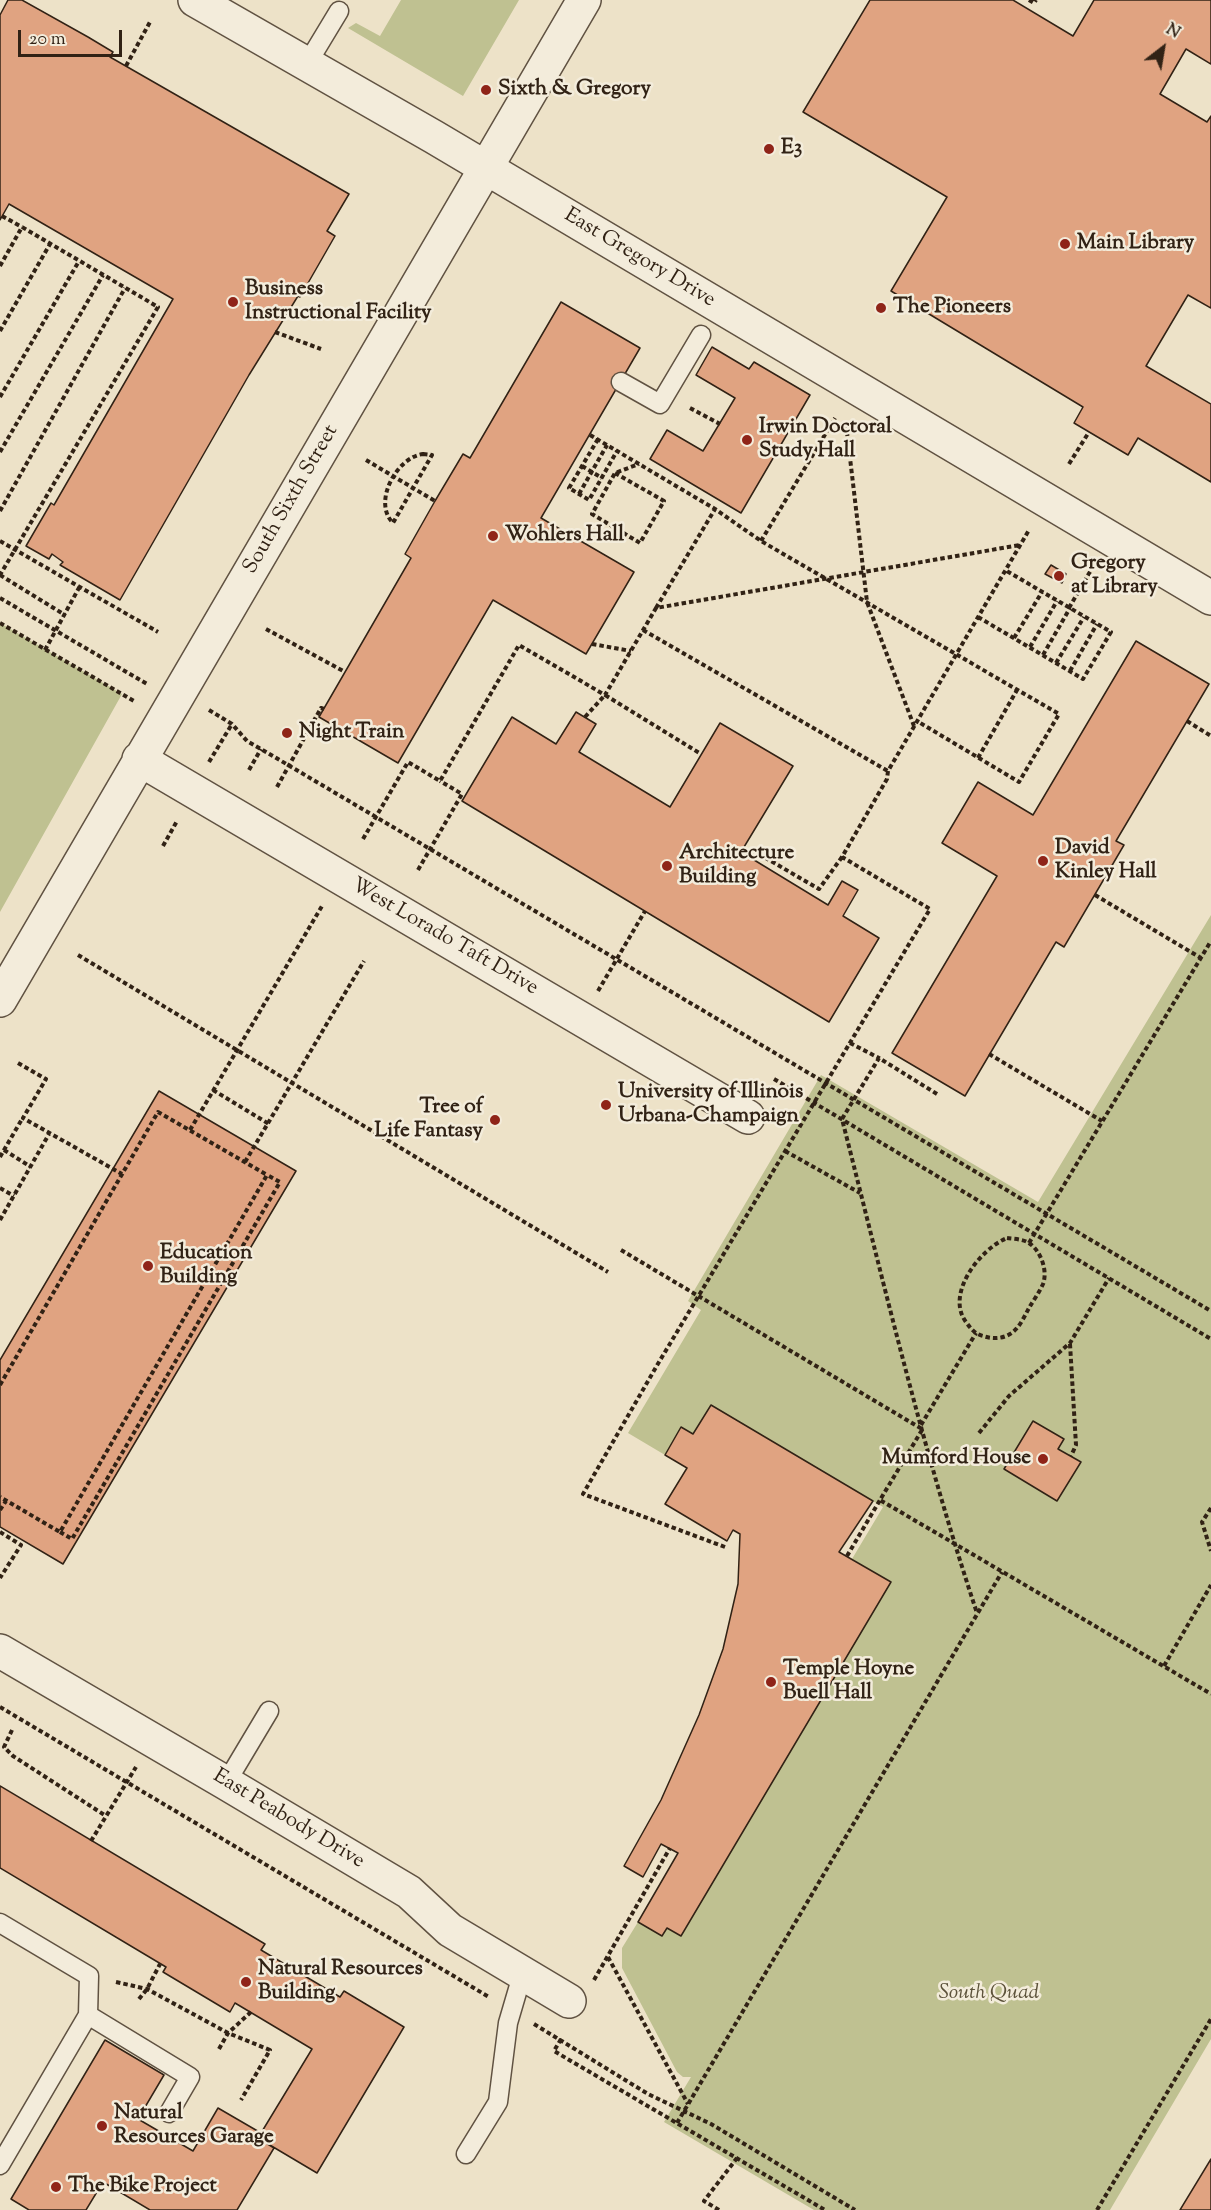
<!DOCTYPE html>
<html>
<head>
<meta charset="utf-8">
<style>
	body { margin:0 }
	#map { position:relative; width:1211px; height:2210px; overflow:hidden; background:#ede2c8; font-family:"Sorts Mill Goudy",serif }
	canvas { display:block }
	.north { position:absolute; left:1133px; top:18px; width:60px; height:60px; -webkit-text-stroke:4px #f3ecdb; paint-order:stroke; rotate:31deg; font-size:16px; font-weight:700; line-height:24px; text-align:center; color:#312215 }
	.north::after { content:''; display:block; margin:auto; width:21px; height:27px; background:#312215; clip-path:polygon(50% 0,100% 100%,50% 72%,0 100%) }
	.scale { position:absolute; left:18px; top:30px; width:104px; height:27px; box-sizing:border-box; border:3px solid #312215; border-top:0; padding-left:8px; font-size:18px; line-height:21px; white-space:nowrap; color:#312215; -webkit-text-stroke:4px #f3ecdb; paint-order:stroke }
</style>
</head>
<body>
<div id="map">
<canvas width="1211" height="2210"></canvas>
<div class="north">N</div>
<div class="scale">20 m</div>
</div>
<script>
const c = document.querySelector('canvas').getContext('2d');
c.lineJoin = 'round';
function fill(path, color) { c.fillStyle = color; c.fill(path, 'evenodd'); }
function stroke(path, color, width, dash) { c.strokeStyle = color; c.lineWidth = width; c.lineCap = dash ? 'butt' : 'round'; c.setLineDash(dash || []); c.stroke(path); }
function write(font, color, halo, rows, align = 'center') {
  c.font = font + ' "Sorts Mill Goudy",serif'; c.lineWidth = 5; c.setLineDash([]); c.textBaseline = 'middle'; c.strokeStyle = halo; c.fillStyle = color; for (const [text, x, y, turn = 0] of rows) {
    c.save(); c.translate(x, y); c.rotate((+turn || 0) * Math.PI / 180); c.textAlign = isNaN(turn) ? turn : align; if (halo) c.strokeText(text, 0, 0); c.fillText(text, 0, 0); c.restore();
  }
}
const green = new Path2D(`
	M401,0H519L463,96L348,28L356,23L380,36Z
	M0,623L122,694L0,912Z
	M1211,915V2039L1110,2210H814L664,2122L691,2077H683L677,2072L622,1968V1948L638,1922L663,1935L891,1582L852,1559L883,1507L711,1405L693,1434L665,1455L628,1433L701,1310L688,1301L821,1075L1038,1202Z`);
const building = new Path2D(`
	M8,0H22L88,37L113,52L110,57L349,194L327,231L335,236L300,297L298,296L249,375L120,600L60,565L63,562L52,554L49,559L26,546L51,503L54,505L173,299L9,204L0,220V15Z
	M870,0H1013L1073,36L1094,0H1211V64L1186,49L1160,94L1207,122L1211,116V308L1188,295L1146,366L1211,404V482L1138,438L1128,455L1074,423L1083,407L891,291L947,197L803,112Z
	M561,302L640,348L541,518L634,572L586,654L493,600L398,763L319,717L411,558L405,554L435,501L463,454L470,458Z
	M712,347L749,369L754,362L810,395L741,513L650,459L667,430L703,451L735,398L696,375Z
	M1051,565L1066,574L1062,583L1045,574Z
	M1136,641L1209,684L1116,841L1124,845L1064,947L1056,942L965,1096L892,1053L997,876L942,843L978,782L1033,815Z
	M576,712L596,724L579,752L670,807L720,723L793,766L741,852L828,905L842,881L858,890L843,916L879,938L829,1022L462,801L512,717L556,744Z
	M159,1091L296,1171L63,1564L0,1527V1360Z
	M711,1405L873,1501L839,1552L891,1582L681,1936L667,1928L662,1936L638,1922L678,1853L661,1844L643,1877L624,1866L661,1800L699,1715L723,1649L738,1584L740,1534L733,1530L727,1541L665,1504L687,1468L665,1455L681,1427L693,1434Z
	M1033,1421L1064,1439L1058,1449L1081,1462L1057,1501L1004,1469Z
	M0,1786L265,1944L261,1950L340,1997L344,1991L404,2027L317,2173L258,2138L312,2049L235,2003L230,2012L163,1972L166,1967L0,1868Z
	M105,2040L164,2075L138,2119L193,2151L218,2108L261,2133L258,2138L274,2148L237,2210H150L103,2182L86,2210H29L11,2199Z
	M1211,2159V2210H1180Z`);
const path = new Path2D(`
	M1029,0L1034,3L1036,0
	M126,66L150,22
	M2,216L22,227
	M0,266L22,227L158,307L0,575
	M0,331L50,244
	M275,332L321,349
	M0,397L79,261
	M690,408L720,424
	M846,424L867,602L914,726
	M590,435L715,509L761,541L1059,714L1019,782L917,721
	M598,439L569,488L589,500L617,451
	M0,452L103,275
	M423,454L432,455L393,523C372,502 397,457 423,454Z
	M366,460L435,501
	M1069,464L1089,432
	M582,466L602,478
	M615,473L664,501L640,543L592,514L615,473L639,464
	M579,494L607,445
	M0,511L125,288
	M0,541L158,632
	M761,541L835,418
	M0,575L65,615
	M0,598L147,684
	M656,608L715,509
	M1069,608L1091,570
	M978,617L1083,679L1111,632L1005,570
	M0,623L134,701
	M266,629L345,672
	M643,630L888,771
	M1014,638L1042,592
	M592,644L631,651
	M1030,647L1057,601
	M45,650L80,586
	M1043,655L1070,608
	M1056,663L1084,617
	M1070,671L1097,624
	M209,710L232,724L247,741L261,749L1211,1311
	M585,717L605,695L701,754
	M1187,721L1211,736
	M978,758L1017,690
	M209,762L232,724
	M249,770L261,749
	M277,787L321,708L324,709
	M363,839L408,762L440,781L519,645L605,695L656,608L1020,545
	M163,846L177,821
	M752,850L819,889L842,857
	M418,870L462,794L440,781
	M1095,895L1201,958
	M78,955L608,1272
	M598,991L645,911
	M850,1043L879,1058
	M989,1054L1102,1121
	M18,1063L46,1079L23,1118L122,1174
	M774,1079L1211,1339
	M213,1090L269,1124
	M937,1094L879,1058L842,1119C884,1284 923,1451 977,1613
	M190,1130L322,906
	M4,1150L31,1167
	M785,1151L860,1193
	M0,1157L22,1119
	M245,1162L364,961
	M0,1188L14,1196
	M0,1220L49,1134
	M1007,1238C1014,1239 1023,1239 1029,1243C1041,1251 1048,1271 1043,1284C1039,1293 1033,1301 1029,1308C1024,1317 1019,1329 1010,1334C1002,1339 992,1339 983,1336C975,1334 971,1329 966,1322C945,1294 980,1249 1007,1238Z
	M1029,1243L1211,941
	M621,1250L922,1429
	M1070,1344L1076,1445L1071,1456
	M0,1385L158,1112L267,1175L60,1532L0,1497
	M921,1425L976,1333
	M922,1430L880,1500L1211,1694
	M979,1433L1009,1396L1070,1343L1109,1278
	M1211,1508L1202,1522L1211,1551
	M0,1510L6,1501
	M0,1532L21,1545L0,1578
	M60,1532L72,1539L280,1182L267,1175
	M725,1547L583,1494L659,1362L930,909L842,857L887,779L888,771L1029,530
	M847,1556L880,1500
	M1164,1666L1211,1585
	M0,1707L489,1997
	M12,1730L4,1747L13,1756L106,1816
	M91,1841L136,1767
	M608,1957L688,2104
	M594,1980L670,1848
	M116,1982L147,1989L228,2033L270,2050L241,2100
	M139,1999L147,1989L160,1964
	M534,2024L648,2094L711,2124L855,2210
	M561,2039L554,2051L825,2210
	M219,2049L228,2033L251,2012
	M677,2123L1002,1572
	M719,2210L704,2201L737,2158
	M1097,2210L1211,2019`);
const service = new Path2D(`
	M307,64L339,11
	M621,382L660,404L701,335
	M226,1783L269,1711
	M0,1923L89,1976L88,2015L0,2165
	M88,2015L190,2077L169,2113
	M466,2154L498,2102L508,2023L523,1972`);
const minor = new Path2D(`
	M139,759L748,1117
	M0,1000L584,0
	M0,1651L226,1783L409,1892L450,1930L569,2001`);
const tertiary = new Path2D(`
	M195,0L434,137L1211,598`);
const markers = [
	[486,90,6,"#8f2418"],
	[769,149,6,"#8f2418"],
	[1065,244,6,"#8f2418"],
	[233,302,6,"#8f2418"],
	[881,308,6,"#8f2418"],
	[747,440,6,"#8f2418"],
	[493,536,6,"#8f2418"],
	[1059,576,6,"#8f2418"],
	[287,733,6,"#8f2418"],
	[1043,861,6,"#8f2418"],
	[667,866,6,"#8f2418"],
	[606,1105,6,"#8f2418"],
	[495,1120,6,"#8f2418"],
	[148,1266,6,"#8f2418"],
	[1043,1459,6,"#8f2418"],
	[771,1682,6,"#8f2418"],
	[246,1982,6,"#8f2418"],
	[102,2126,6,"#8f2418"],
	[56,2187,6,"#8f2418"]
];
const poiNames = [
	["Sixth & Gregory",498,90],
	["E3",781,149],
	["Main Library",1077,244],
	["Business",245,290],
	["Instructional Facility",245,314],
	["The Pioneers",893,308],
	["Irwin Doctoral",759,428],
	["Study Hall",759,452],
	["Wohlers Hall",505,536],
	["Gregory",1071,564],
	["at Library",1071,588],
	["Night Train",299,733],
	["David",1055,849],
	["Kinley Hall",1055,873],
	["Architecture",679,854],
	["Building",679,878],
	["University of Illinois",618,1093],
	["Urbana-Champaign",618,1117],
	["Tree of",483,1108,"right"],
	["Life Fantasy",483,1132,"right"],
	["Education",160,1254],
	["Building",160,1278],
	["Mumford House",1031,1459,"right"],
	["Temple Hoyne",783,1670],
	["Buell Hall",783,1694],
	["Natural Resources",258,1970],
	["Building",258,1994],
	["Natural",114,2114],
	["Resources Garage",114,2138],
	["The Bike Project",68,2187]
];
const streetNames = [
	["East Gregory Drive",639,259,31],
	["South Sixth Street",292,500,-60],
	["West Lorado Taft Drive",444,938,30],
	["East Peabody Drive",288,1820,31]
];
const parkNames = [
	["South Quad",989,1994]
];
fill(green, '#bfc191');
fill(building, '#e0a381');
stroke(building, '#312215', 1.5);
stroke(service, '#605242', 21);
stroke(minor, '#605242', 36);
stroke(tertiary, '#605242', 36);
stroke(path, '#312215', 4, [4.5, 3]);
stroke(service, '#f3ecdb', 18);
stroke(minor, '#f3ecdb', 33);
stroke(tertiary, '#f3ecdb', 33);
for (const [x, y, r, color] of markers) { const dot = new Path2D(); dot.arc(x, y, r, 0, 2 * Math.PI); c.fillStyle = color; c.fill(dot); stroke(dot, '#f3ecdb', 2); }
write('bold 21px', '#312215', '#f3ecdb', poiNames, 'left');
write('21px', '#312215', '#f3ecdb', streetNames);
write('italic 21px', '#5c523a', '#f3ecdb', parkNames);
</script>
</body>
</html>
